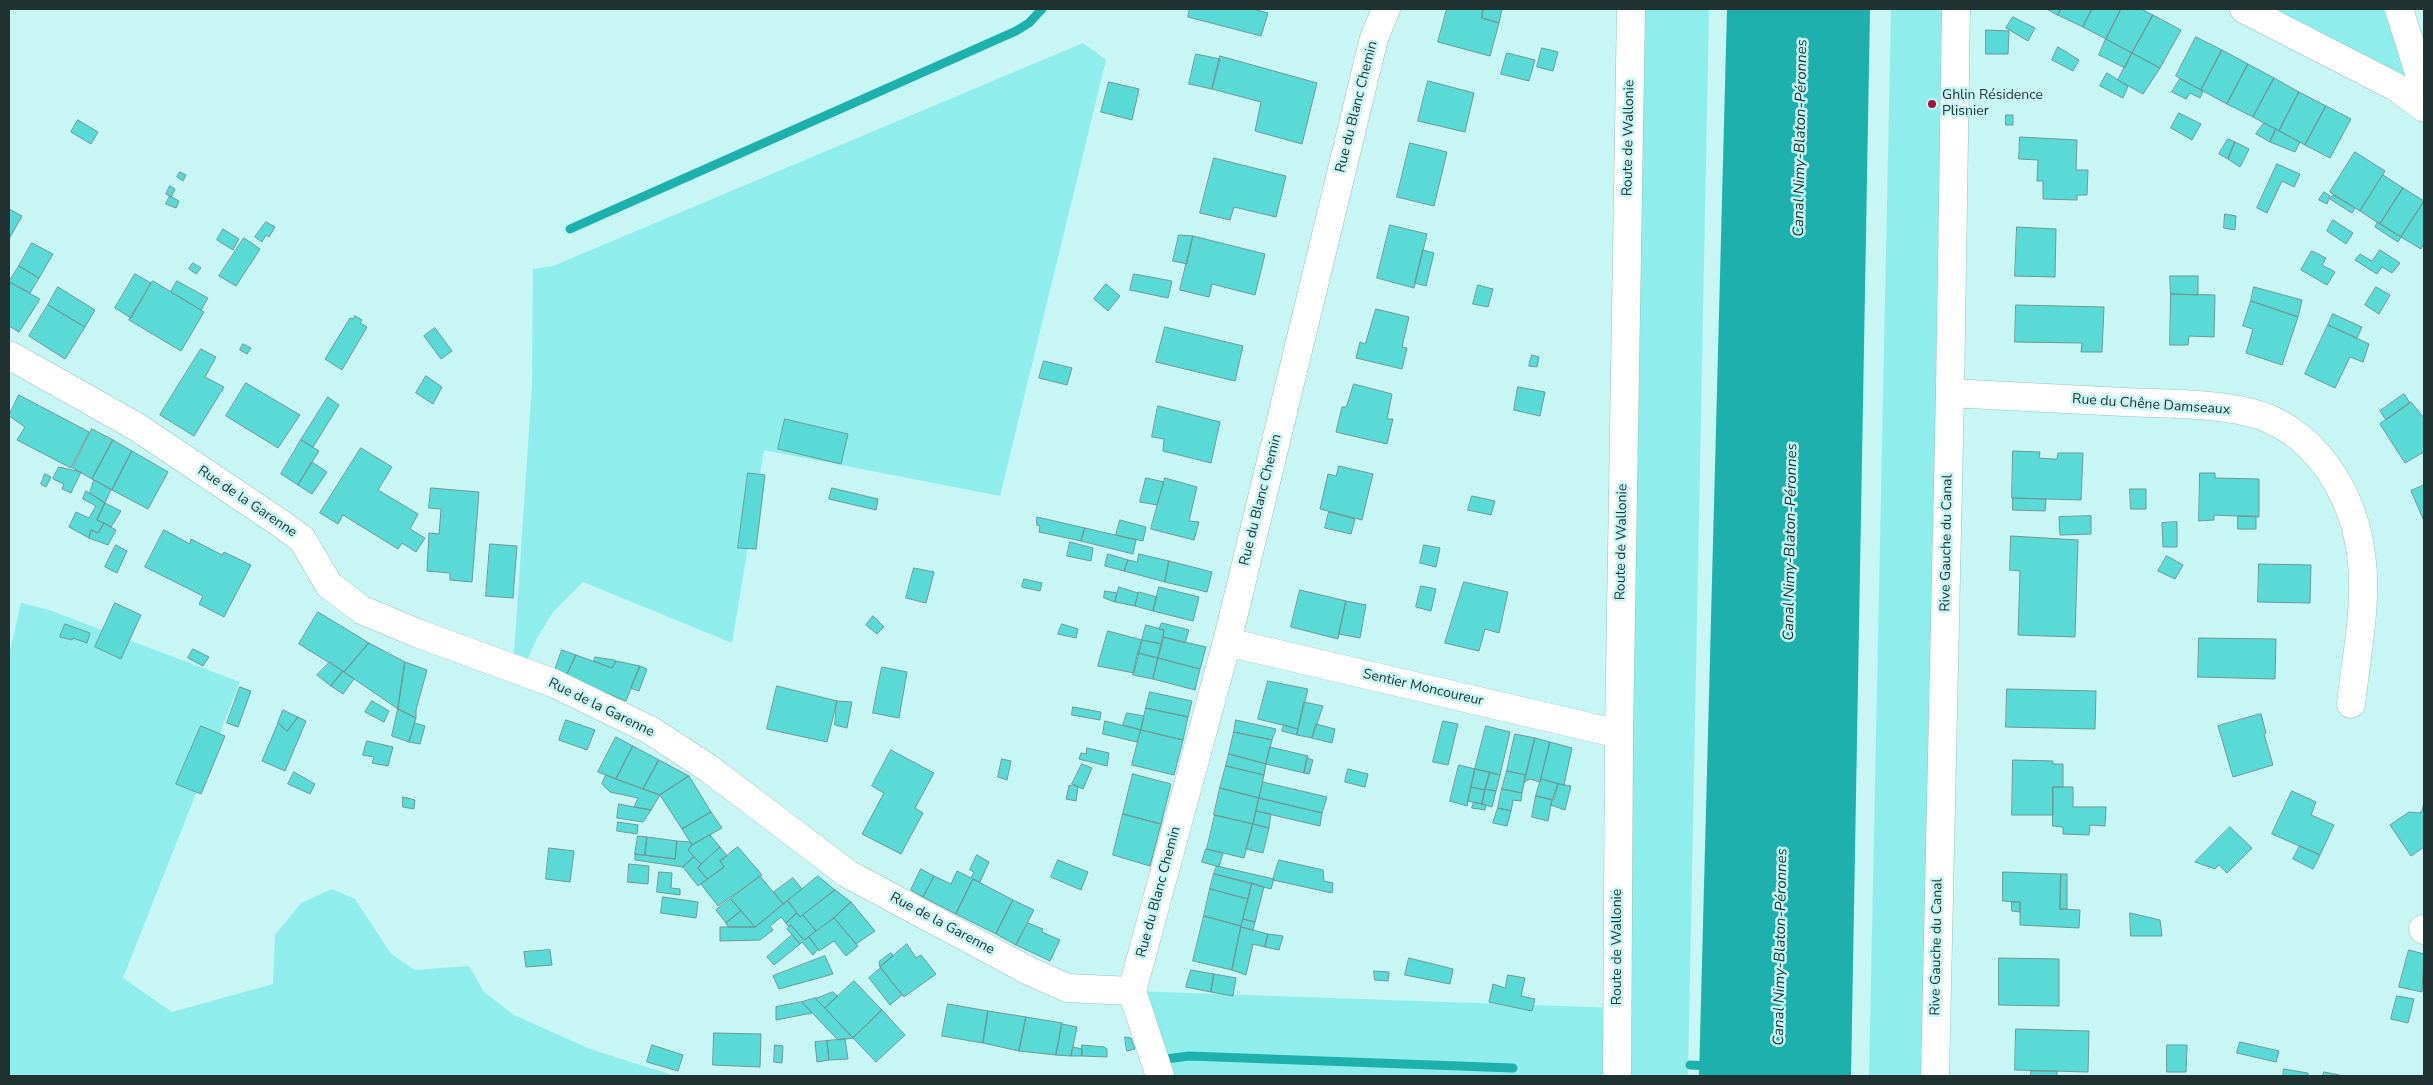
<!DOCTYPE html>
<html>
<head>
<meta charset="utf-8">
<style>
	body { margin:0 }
	#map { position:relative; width:2433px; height:1085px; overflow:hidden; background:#c7f6f4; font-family:"Nunito Sans",sans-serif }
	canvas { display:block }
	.frame { position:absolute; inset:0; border:10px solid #1f3130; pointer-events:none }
</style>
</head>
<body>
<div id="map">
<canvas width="2433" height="1085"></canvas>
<div class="frame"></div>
</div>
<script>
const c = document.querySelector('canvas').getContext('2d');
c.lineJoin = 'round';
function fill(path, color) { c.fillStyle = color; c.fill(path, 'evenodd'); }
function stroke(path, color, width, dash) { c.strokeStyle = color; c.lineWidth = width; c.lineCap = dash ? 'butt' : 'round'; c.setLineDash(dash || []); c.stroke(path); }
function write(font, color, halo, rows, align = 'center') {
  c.font = font + ' "Nunito Sans",sans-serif'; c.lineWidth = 5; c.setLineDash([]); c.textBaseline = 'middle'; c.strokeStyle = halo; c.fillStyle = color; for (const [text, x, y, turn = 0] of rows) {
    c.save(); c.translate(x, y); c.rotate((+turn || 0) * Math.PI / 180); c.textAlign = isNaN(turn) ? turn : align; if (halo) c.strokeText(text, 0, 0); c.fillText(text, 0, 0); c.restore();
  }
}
const green = new Path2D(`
	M1631,9H1709L1688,1076H1160L1132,991L1618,1008Z
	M1891,9H1956L1935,1076H1869Z
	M2260,9H2399L2417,70L2396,87Z
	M1083,43L1106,60L1000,496L764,450L732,643L583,582L553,612L536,640L522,672L513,669L532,385L533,269L553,266Z
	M21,603L49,610L240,682L123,978L172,1012L273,984L275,935L301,903L332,889L355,899L391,954L415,970L469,966L484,992L514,1015L590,1049L675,1076H9V655Z`);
const water = new Path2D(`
	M1727,9H1870L1851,1076H1699Z`);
const stream = new Path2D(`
	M570,229L1016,31L1029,23L1042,9
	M1166,1059L1189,1056L1513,1068
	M1690,1065L1710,1066`);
const building = new Path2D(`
	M1190,9H1253L1268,13L1261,36L1188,17Z
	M1447,9H1483L1482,18L1499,23L1490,56L1438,42Z
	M1483,9H1502L1499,23L1482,18Z
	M2047,9H2061L2058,15Z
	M2061,9H2092L2083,27L2058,15Z
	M2092,9H2121L2106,39L2083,27Z
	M2121,9H2141L2153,15L2132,53L2106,39Z
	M2153,15L2181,30L2160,68L2132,53Z
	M2013,17L2035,28L2028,41L2006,28Z
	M1986,30L2009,31L2008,54H1986Z
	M2196,37L2222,50L2201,90L2176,76Z
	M2106,39L2132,53L2125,68L2099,55Z
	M2058,47L2079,60L2073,71L2052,60Z
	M1542,48L1558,52L1553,71L1537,67Z
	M2222,50L2248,64L2227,104L2201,90Z
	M1507,53L1535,60L1529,81L1501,74Z
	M2132,53L2160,68L2143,94L2118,80Z
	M1196,54L1220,59L1212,89L1189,84Z
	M1220,56L1317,83L1302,144L1255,131L1261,102L1212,89Z
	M2248,64L2274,78L2253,117L2227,104Z
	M2107,73L2128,86L2123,98L2100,86Z
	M2274,78L2299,92L2279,131L2253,117Z
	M2180,79L2203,91L2200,98L2190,93L2186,99L2172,92Z
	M1428,81L1474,93L1465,132L1418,121Z
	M1109,82L1139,89L1132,120L1101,112Z
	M2299,92L2326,106L2305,145L2279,131Z
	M2326,106L2351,119L2330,158L2305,145Z
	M2179,113L2201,124L2192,140L2171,128Z
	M2006,115H2013V125H2006Z
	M78,120L98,132L91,144L71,132Z
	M2264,123L2276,129L2270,142L2256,134Z
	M2276,129L2300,142L2295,152L2270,142Z
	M2020,137L2077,140L2076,170H2088L2087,195H2077V200L2043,199V181H2037L2038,160L2019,159Z
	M2228,139L2235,142L2228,159L2219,154Z
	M2235,142L2249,149L2240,167L2228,159Z
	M1410,143L1447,152L1434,206L1397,197Z
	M2355,152L2385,171L2360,211L2330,192Z
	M1214,158L1286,176L1276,217L1234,207L1230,220L1200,213Z
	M2277,164L2300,174L2294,187L2282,181L2267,213L2257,208Z
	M180,172L186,175L183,181L177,177Z
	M2383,175L2403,188L2380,224L2360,211Z
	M170,186L175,189L171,197L166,194Z
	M2403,188L2424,201L2401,237L2380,224Z
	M2324,192L2330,196L2327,204L2319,200Z
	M2333,195L2355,208L2352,213L2330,199Z
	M170,196L179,201L176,208L166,204Z
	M2424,201V243L2421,249L2401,237Z
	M9,209L22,216L9,239Z
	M2225,214L2236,216L2235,230L2224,228Z
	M2333,220L2353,233L2346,244L2327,231Z
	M266,222L275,227L269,237L266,235L262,242L255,237Z
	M2378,222L2401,237L2398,242L2375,227Z
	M1390,225L1427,234L1414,288L1377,278Z
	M2017,227L2056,229L2055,277L2015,276Z
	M223,229L239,239L233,250L217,240Z
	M1179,235L1193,236L1187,264L1173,261Z
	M1193,236L1265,254L1255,295L1212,284L1209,297L1180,290Z
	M244,238L260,249L236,286L219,276Z
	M32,243L53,254L39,278L19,266Z
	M1423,250L1434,253L1426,286L1415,283Z
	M2380,250L2400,263L2392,273L2382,267L2377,274L2355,260L2360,254L2372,261Z
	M2312,251L2326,258L2322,265L2335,272L2327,285L2301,270Z
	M193,263L201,268L196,274L189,269Z
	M19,266L39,278L30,293L9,282Z
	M135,274L151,283L131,318L115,308Z
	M1134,274L1172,281L1168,298L1130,290Z
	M2170,276H2198V295L2171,294Z
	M153,281L204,312L181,351L129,320Z
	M177,281L208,298L201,310L171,292Z
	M9,282L40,299L19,332L9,326Z
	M1106,284L1120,296L1108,311L1094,299Z
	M1478,285L1493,289L1488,307L1473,304Z
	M58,287L95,310L85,327L48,305Z
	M2254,287L2302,300L2298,317L2251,301Z
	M2376,287L2390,295L2379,314L2365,305Z
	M2171,294L2215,295L2214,337L2189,336L2188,345H2170Z
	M2251,301L2298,317L2282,365L2246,353L2253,329L2243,326Z
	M48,305L85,327L65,359L29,336Z
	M2016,305L2104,307L2102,352H2081L2082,343L2015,342Z
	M1376,309L1409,317L1402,347L1407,348L1402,369L1356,358L1360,342L1365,344Z
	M2333,314L2362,327L2357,338L2328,325Z
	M355,316L362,320L360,323L367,327L342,370L325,359L350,318L353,319Z
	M2328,325L2369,344L2363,362L2350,357L2335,388L2305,374Z
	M1165,327L1243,346L1235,381L1156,362Z
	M435,328L452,351L441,359L424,336Z
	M243,344L251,348L247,354L240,350Z
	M201,349L216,357L205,377L224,387L194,436L160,415Z
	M1532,355L1539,357L1537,367L1529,366Z
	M1044,361L1072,368L1067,385L1039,378Z
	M426,376L442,387L433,404L416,393Z
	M246,383L300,415L278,448L226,416Z
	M1354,384L1392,394L1387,419H1393L1387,444L1336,432L1342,407H1346Z
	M1518,387L1545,392L1540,416L1514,410Z
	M2404,394L2410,403L2386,420L2380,411Z
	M19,395L89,432L71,468L17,440L25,427L9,416Z
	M328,397L339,405L313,447L301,440Z
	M2411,402L2424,418V452L2405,463L2380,424Z
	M1158,406L1220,422L1211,463L1163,451L1164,439L1152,437Z
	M785,419L848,434L841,464L778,449Z
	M92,429L113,440L92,479L73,468Z
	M113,440L132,451L112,490L92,479Z
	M301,440L319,451L298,485L281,474Z
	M361,448L392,467L378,490L418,514L410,529L425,538L416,552L402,543L398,549L343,515L338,524L320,513Z
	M132,451L168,472L148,509L112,490Z
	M2013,451L2040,452L2039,458L2053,459H2057L2058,453H2083L2081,500L2012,498Z
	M312,462L327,472L312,494L298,485Z
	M1339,466L1373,474L1362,520L1320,509L1328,474L1336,476Z
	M59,467L81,472L71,493L62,489L64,484L53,479Z
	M748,473L765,475L756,549L738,548Z
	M2200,473H2215V478L2259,479V517L2214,515V520L2199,521Z
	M45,474L51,477L46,487L41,484Z
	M1146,478L1164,482L1157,505L1140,502Z
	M1165,478L1197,487L1189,521L1199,522L1194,540L1151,529Z
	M94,480L111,489L105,503L90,493Z
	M2424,485V521L2411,491Z
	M431,488L479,492L472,582L450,580V573L427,571L429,533L439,534L441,509L429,508Z
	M832,488L878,499L876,510L829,499Z
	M2130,489H2146V509H2131Z
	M86,491L105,503L97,520L104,523L98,533L91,530L89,538L69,527L76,512L89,518L96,506L83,499Z
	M1472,496L1495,501L1491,515L1468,510Z
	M2013,498L2046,499L2045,511L2013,510Z
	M105,503L121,511L111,527L97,520Z
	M1329,512L1355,519L1351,534L1325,528Z
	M2091,516V534L2060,535L2059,517Z
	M2238,516H2256V529H2238Z
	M1037,517L1085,528L1081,541L1039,532L1040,526L1037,525Z
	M1120,520L1146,527L1143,541L1116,535Z
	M2177,522V547H2163L2162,523Z
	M104,523L116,530L108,545L89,538L91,530L98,533Z
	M1085,528L1136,540L1133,554L1081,541Z
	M164,530L190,544L191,539L222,555L224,552L251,565L224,617L199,604L203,596L145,567Z
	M2011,536L2078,540L2075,637L2018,635L2020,571L2010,570Z
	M1070,542L1093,548L1091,561L1067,556Z
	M490,544L517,546L513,598L486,596Z
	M116,545L127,551L117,573L105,567Z
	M1424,545L1440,548L1436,567L1420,563Z
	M1108,554L1128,560L1124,571L1105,566Z
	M1139,554L1169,561L1165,582L1124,571L1128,560L1137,562Z
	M2167,556L2183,565L2175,579L2158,571Z
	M1169,561L1212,572L1207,592L1165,582Z
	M2259,564L2311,565L2310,603L2258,602Z
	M914,568L934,572L926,603L906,598Z
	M1024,579L1042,583L1040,591L1022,587Z
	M1464,582L1508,592L1499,633L1485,629L1479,651L1445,643Z
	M1421,586L1436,589L1431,611L1416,607Z
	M1119,587L1138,593L1135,606L1115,602Z
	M1159,587L1199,597L1193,621L1153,611Z
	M1300,590L1346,601L1338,639L1291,627Z
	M1105,591L1117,593L1115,602L1104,598Z
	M1139,592L1157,597L1153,611L1135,606Z
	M1346,601L1366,605L1360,638L1339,634Z
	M115,603L141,615L121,659L95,647Z
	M318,612L369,643L344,672L299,644Z
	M873,616L884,627L877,634L866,625Z
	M1162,623L1189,630L1185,643L1163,637L1164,630L1159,629Z
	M65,624L90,633L87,643L73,638L72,640L60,637Z
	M1062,624L1078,629L1076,638L1058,634Z
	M1146,625L1164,630L1162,644L1142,640Z
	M1108,631L1142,640L1134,673L1098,666Z
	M1163,637L1206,647L1200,669L1158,658Z
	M2199,638L2276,639L2275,679L2198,677Z
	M1142,640L1162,644L1158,658L1138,653Z
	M369,643L405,662L398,709L344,672Z
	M193,649L209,657L203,666L188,658Z
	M562,650L576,655L567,674L555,670Z
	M1138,653L1158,658L1153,679L1133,675Z
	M576,655L612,668L616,661L640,666L626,701L566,677Z
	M595,657L614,660L616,661L612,668L594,661Z
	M1158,658L1200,669L1195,690L1153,679Z
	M330,662L343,671L331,686L317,675Z
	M405,662L427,670L416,710V718L398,709Z
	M640,666L647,669L639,691L631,688Z
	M882,667L907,672L899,718L873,713Z
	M343,671L354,679L343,694L331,686Z
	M1268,681L1308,689L1298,729L1258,719Z
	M777,686L837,701L827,742L767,729Z
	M240,687L251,691L238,727L227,723Z
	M2007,689L2096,691L2095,729L2006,727Z
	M1150,692L1192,701L1188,717L1146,708Z
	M372,701L389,711L384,722L365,712Z
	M837,701L852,702L847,728L835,725Z
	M1304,702L1323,706L1312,738L1297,735Z
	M1073,707L1101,712L1100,720L1072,715Z
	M1146,708L1188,717L1183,740L1141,730Z
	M398,709L416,718L409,742L392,736Z
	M283,710L298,717L287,731L278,723Z
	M1127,713L1144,716L1141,730L1123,725Z
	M2261,714L2266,733L2264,734L2273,765L2233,777L2218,726Z
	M298,717L306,721L285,771L262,761L278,723L287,731Z
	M566,720L595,730L587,750L559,740Z
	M1236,720L1276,729L1272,740L1234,732Z
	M1105,721L1141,730L1137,742L1103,734Z
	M1443,721L1458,724L1448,765L1433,762Z
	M415,723L425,726L420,744L409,742Z
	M1316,724L1335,729L1332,743L1312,738Z
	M1284,725L1298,729L1297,735L1282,731Z
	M201,726L225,736L201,794L176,784Z
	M1486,726L1510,732L1500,775L1475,769Z
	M1141,730L1183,740L1174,775L1132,765Z
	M1234,732L1272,740L1266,764L1229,754Z
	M1515,734L1535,738L1526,775L1507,771Z
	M616,737L633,746L616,779L598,772Z
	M1535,738L1550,742L1540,782L1530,779L1524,782Z
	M367,741L393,747L388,766L372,763L374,757L363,755Z
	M1550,742L1572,748L1564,785L1541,779Z
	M633,746L659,760L643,789L616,779Z
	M1270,747L1308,756L1304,773L1266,764Z
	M1087,748L1109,753L1107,766L1079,759L1081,753L1086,754Z
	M891,750L934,773L915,808L923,813L901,854L862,834L884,793L872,786Z
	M1229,754L1266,764L1264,775L1226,766Z
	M1307,758L1313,760L1309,774L1304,773Z
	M1002,759L1011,761L1007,780L998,777Z
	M659,760L689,776L660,795L643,789Z
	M2013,760L2053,761V764H2063V787H2053V815H2012Z
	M1082,764L1092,768L1083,789L1072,784Z
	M1459,765L1475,769L1467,806L1450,801Z
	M1226,766L1264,775L1259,798L1220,788Z
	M1348,769L1368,774L1365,787L1345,782Z
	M1475,769L1490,772L1485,790L1471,787Z
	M1507,771L1526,775L1522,793L1502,789Z
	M294,772L315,784L310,794L288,784Z
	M1490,772L1500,775L1496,791L1485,789Z
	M1133,774L1171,784L1161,824L1123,814Z
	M606,775L616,779L660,795L651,810L634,807L638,798L610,792L602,784Z
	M689,776L711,812L682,829L660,795Z
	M1541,779L1558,784L1554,800L1536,796Z
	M1263,782L1327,797L1322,813L1259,798Z
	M1558,784L1571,786L1565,810L1551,805Z
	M1075,785L1078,787L1076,801L1066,799L1069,786Z
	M1471,787L1485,790L1482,804L1468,801Z
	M2053,787H2073V807H2106L2105,826L2090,825L2089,835L2063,834V827L2053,826Z
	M1220,788L1259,798L1253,824L1214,815Z
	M1485,789L1496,791L1492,807L1482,804Z
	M1502,789L1522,793L1521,801L1513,800L1511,811L1498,808Z
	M2292,791L2316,802L2311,815L2334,825L2320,855L2272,834Z
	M1536,796L1552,800L1548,821L1532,817Z
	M403,797L415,800L414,809L403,807Z
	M1259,798L1322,813L1320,826L1256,811Z
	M2424,801V847L2411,856L2390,825L2409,812L2419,813L2422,811Z
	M1474,802L1486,805L1485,810L1472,808Z
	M619,804L634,807L651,810L643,822L617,818Z
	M1498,808L1511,811L1507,826L1493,823Z
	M1256,811L1271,814L1269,828L1253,824Z
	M711,812L722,828L692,845L682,829Z
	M1123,814L1161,824L1150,866L1113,855Z
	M1215,815L1253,824L1244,858L1207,849Z
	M618,822L638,825L637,834L617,831Z
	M1253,824L1269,828L1263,853L1246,849Z
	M2230,827L2252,848L2227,873L2219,865L2215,869L2195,862Z
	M710,835L720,847L701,864L688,850L692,845Z
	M638,836L647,837L645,855L635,854Z
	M647,837L677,841L675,859L645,855Z
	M677,841L690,842L692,845L688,850L694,857L683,867L635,860V854L675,859Z
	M2300,846L2320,855L2313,869L2293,859Z
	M720,847L727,856L720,861L724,867L707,879L698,868Z
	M738,847L762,875L718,906L701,884L724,867L720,861Z
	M549,848L574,851L570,882L546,879Z
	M1206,849L1223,853L1219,867L1202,862Z
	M977,855L989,862L980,882L973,879L956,914L923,897L934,876L951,884L957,871L971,878L974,872L970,870Z
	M694,857L701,864L698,868L707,879L698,886L683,867Z
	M1058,860L1088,872L1081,890L1051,877Z
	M1279,860L1323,870L1324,881L1333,883L1332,893L1273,880Z
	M629,864L649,866L648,884L628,882Z
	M1217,866L1274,879L1271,889L1214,874Z
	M921,869L934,876L923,897L911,890Z
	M659,872L672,873L671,888L680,889V895L657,892Z
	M2003,872L2061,874L2060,909L2080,910L2079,928L2020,925V902L2003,901Z
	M1214,874L1252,883L1248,899L1210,889Z
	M2061,874H2067V909H2060Z
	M760,876L783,904L755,927L731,899Z
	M818,876L835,890L800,917L788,901Z
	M793,878L802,889L783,904L774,892Z
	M973,879L1013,900L996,934L956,914Z
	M1252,883L1264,887L1255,922L1243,919Z
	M1210,889L1248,899L1241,926L1204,916Z
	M835,890L851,902L834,918L816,931L803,915Z
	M663,897L698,902L696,918L661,913Z
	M731,899L741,911L726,923L716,910Z
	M1013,900L1034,910L1016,945L996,934Z
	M788,901L797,913L786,923L781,917L770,926L773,930L760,940L720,941V927H755Z
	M851,902L875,931L856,944L834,918Z
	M2012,902H2020V912L2012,911Z
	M741,911L755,927H728L726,923Z
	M797,913L800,917L803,915L816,931L804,940L791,925L789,927L786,923Z
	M2130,913L2160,920L2162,936H2131Z
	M1204,916L1241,926L1232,970L1193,961Z
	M834,918L858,946L846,956L834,941L819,951L809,937Z
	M1243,919L1255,922L1253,930L1241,927Z
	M1028,923L1043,929L1042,932L1060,940L1050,961L1016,945Z
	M791,925L804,940L809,937L818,949L813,955L802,942L800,944L787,929Z
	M1241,927L1268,934L1265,947L1253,944L1246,975L1232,970Z
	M1268,934L1283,936L1279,950L1265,947Z
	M792,935L800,944L774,965L767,957Z
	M907,944L916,958L921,955L936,974L904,997L880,967Z
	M550,950L552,965L526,967L524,952Z
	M2409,950L2424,954L2422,992L2399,987Z
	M891,953L893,956L880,967L879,962Z
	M825,956L833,974L779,989L773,976Z
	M1409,958L1453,969L1450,984L1405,975Z
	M1999,958L2059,959V1006L1999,1005Z
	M881,968L902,995L890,1005L869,978Z
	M1191,970L1214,974L1211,992L1186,987Z
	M1374,971L1389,972L1388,981L1375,980Z
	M1214,974L1236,978L1233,996L1211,992Z
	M1508,975L1525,978L1521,996L1535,999L1532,1011L1489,1002L1493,984L1505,988Z
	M854,981L882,1010L853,1038L825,1008Z
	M833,992L838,996L825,1008L816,999Z
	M2397,996L2414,999L2408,1023L2391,1019Z
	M816,998V999L853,1038L838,1040L802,1002Z
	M802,1002L812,1013L776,1020V1007Z
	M948,1004L988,1011L983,1043L942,1036Z
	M882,1010L905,1035L876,1062L853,1038Z
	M988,1011L1026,1017L1019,1051L983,1043Z
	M1026,1017L1062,1023L1056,1055L1019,1051Z
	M1062,1024L1077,1027L1071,1056L1056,1055Z
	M2016,1029L2089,1031L2088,1072L2015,1070Z
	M714,1033L761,1034L760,1067L713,1065Z
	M1125,1037L1131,1038L1135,1049L1127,1051Z
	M845,1039L848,1059L829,1060L827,1041Z
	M827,1041L829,1060L817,1062L815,1042Z
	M2240,1042L2279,1051L2276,1062L2237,1053Z
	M652,1045L683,1055L678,1071L647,1062Z
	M775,1045L783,1046L782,1063L774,1062Z
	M1082,1045L1104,1047L1107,1049V1057L1082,1056Z
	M2167,1045H2187L2186,1072H2167Z
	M1073,1047L1082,1049V1056H1071Z
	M2284,1069L2308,1073V1076H2283Z
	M2031,1071H2057V1076H2031Z
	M2324,1072L2344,1076H2323Z`);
const street = new Path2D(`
	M2244,9L2396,87L2424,108
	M2399,9L2424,89
	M9,355L137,427L280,523L302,539L329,585L362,610L417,633L553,683L650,730L708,768L848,874L1029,971L1067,988L1132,991
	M1950,393C2008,396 2066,399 2124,402C2165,404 2208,403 2248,412C2313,427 2353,492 2361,554C2368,603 2356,656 2351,704
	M1227,642L1619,734
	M2423,929L2424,930
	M1132,991L1227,642L1374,38L1386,9
	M1132,991L1160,1076
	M1935,1076L1950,393L1956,9`);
const secondary = new Path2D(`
	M1617,1076L1619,734L1631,9`);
const markers = [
	[1932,104,5,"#a8113f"]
];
const poiNames = [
	["Ghlin Résidence",1942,96],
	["Plisnier",1942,112]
];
const streetNames = [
	["Rue du Blanc Chemin",1357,107,-76],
	["Route de Wallonie",1629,138,-89],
	["Rue du Chêne Damseaux",2151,405,4],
	["Rue du Blanc Chemin",1261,500,-76],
	["Rue de la Garenne",247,502,34],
	["Route de Wallonie",1622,542,-89],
	["Rive Gauche du Canal",1947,543,-89],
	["Sentier Moncoureur",1423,688,13],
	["Rue de la Garenne",601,708,26],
	["Rue du Blanc Chemin",1159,892,-75],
	["Rue de la Garenne",942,924,28],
	["Route de Wallonie",1618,947,-90],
	["Rive Gauche du Canal",1937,947,-89]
];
const waterNames = [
	["Canal Nimy-Blaton-Péronnes",1801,138,-89],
	["Canal Nimy-Blaton-Péronnes",1791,542,-89],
	["Canal Nimy-Blaton-Péronnes",1781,947,-89]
];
fill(green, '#8feeeb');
fill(water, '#1eb0ac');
stroke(stream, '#1eb0ac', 9);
fill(building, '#5adad6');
stroke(building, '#6c9896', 1);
stroke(street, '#95c2c0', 29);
stroke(secondary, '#95c2c0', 29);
stroke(street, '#fff', 28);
stroke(secondary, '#fff', 28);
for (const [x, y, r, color] of markers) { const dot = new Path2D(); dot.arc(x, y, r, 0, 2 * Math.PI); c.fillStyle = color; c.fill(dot); stroke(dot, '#c7f6f4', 2); }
write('14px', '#1f3130', '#c7f6f4', poiNames, 'left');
write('14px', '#1f3130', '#c7f6f4', streetNames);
write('italic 15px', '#182f2e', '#c7f6f4', waterNames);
</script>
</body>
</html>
